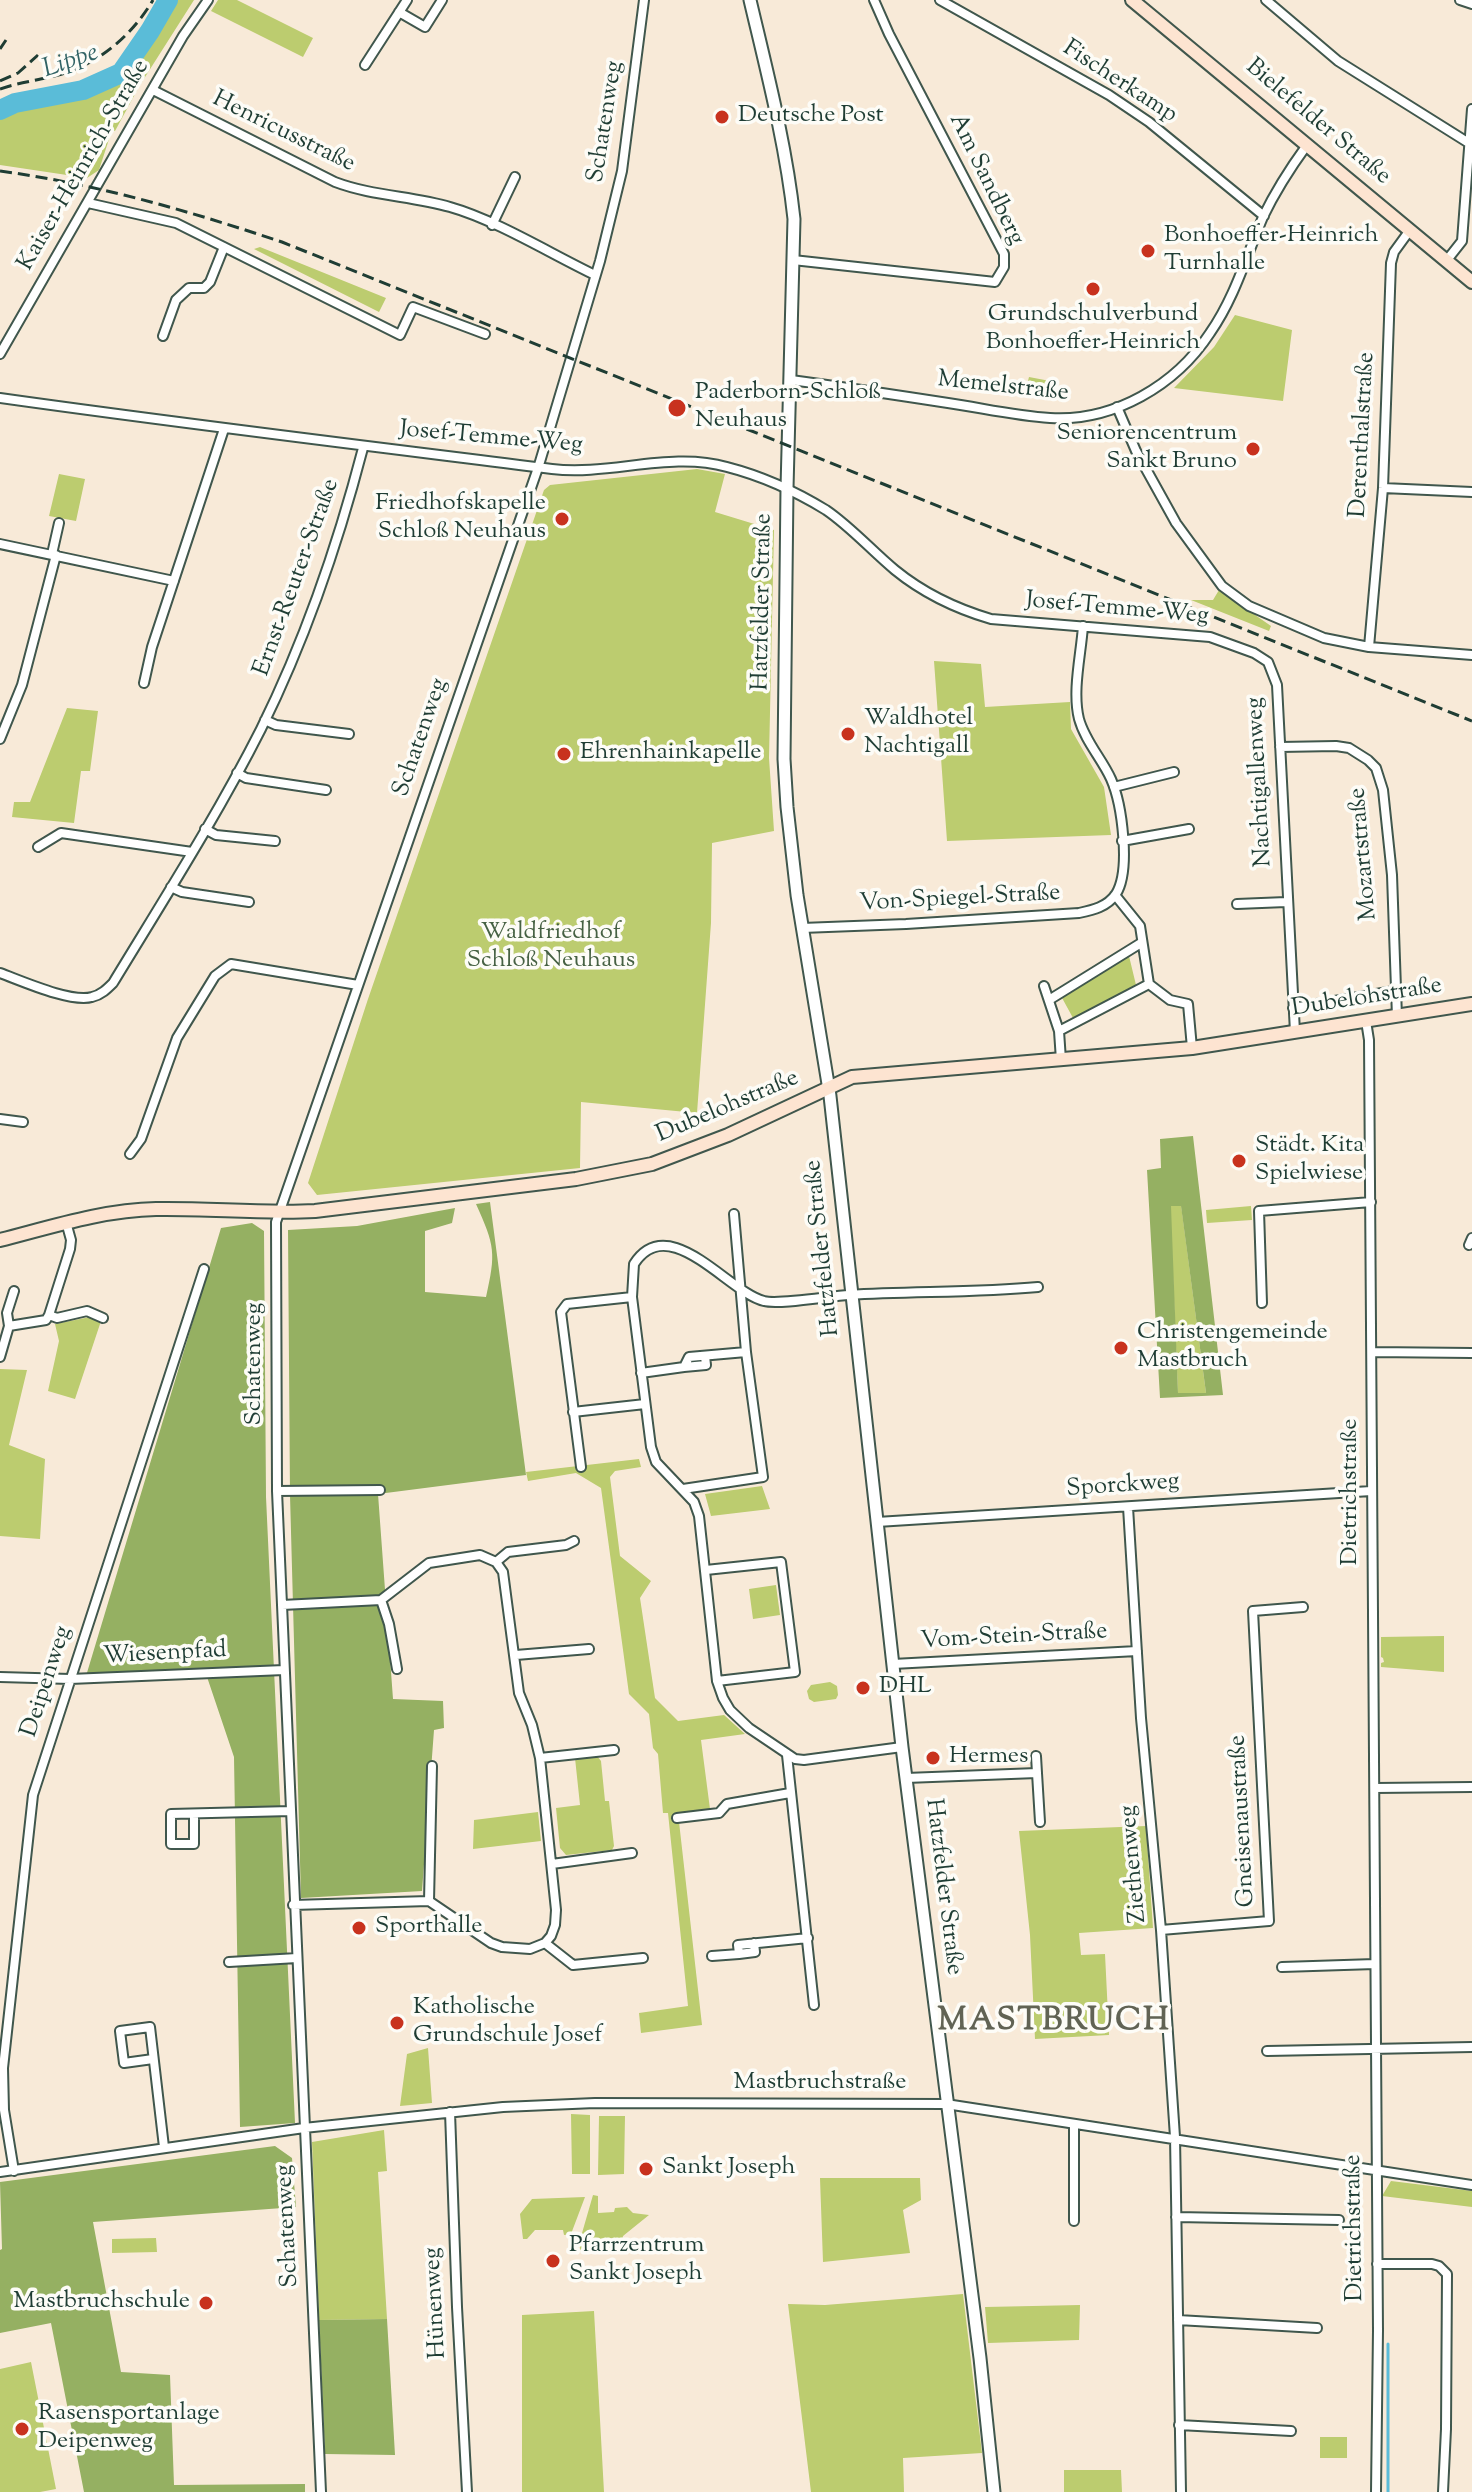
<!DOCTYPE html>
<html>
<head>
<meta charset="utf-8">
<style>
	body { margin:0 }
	canvas { display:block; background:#f8ead8 }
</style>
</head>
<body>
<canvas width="1472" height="2492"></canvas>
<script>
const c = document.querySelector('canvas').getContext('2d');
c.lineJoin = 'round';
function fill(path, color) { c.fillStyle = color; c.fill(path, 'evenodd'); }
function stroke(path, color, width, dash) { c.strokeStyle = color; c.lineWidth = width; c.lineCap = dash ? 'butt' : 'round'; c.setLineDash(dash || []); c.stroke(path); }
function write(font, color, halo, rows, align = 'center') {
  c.font = font + ' "Sorts Mill Goudy",serif'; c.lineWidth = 7; c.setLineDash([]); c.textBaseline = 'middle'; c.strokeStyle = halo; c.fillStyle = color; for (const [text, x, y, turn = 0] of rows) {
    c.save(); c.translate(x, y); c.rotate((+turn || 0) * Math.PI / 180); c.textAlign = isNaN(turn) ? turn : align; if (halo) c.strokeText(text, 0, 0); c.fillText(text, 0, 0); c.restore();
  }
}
const green = new Path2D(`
	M177,0H194L140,85L115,131L112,130L99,170L87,178L0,165V117C18,104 46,103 67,101C129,95 150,48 177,0Z
	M218,0H237L313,38L303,57L211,11Z
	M260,247L386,298L379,312L254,249Z
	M1235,315L1292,330L1283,401L1174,388L1214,347Z
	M1029,377L1050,381L1046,400L1024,396Z
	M697,469L725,474L715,512L774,530L769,758L774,831L712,843L711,923L697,1113L581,1102L580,1168L317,1195L308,1183L368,999L544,490L550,485Z
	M59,474L85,479L76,521L49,516Z
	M1219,590L1271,626L1269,631L1191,600H1213Z
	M934,661L981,664L985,707L1070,702L1071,729L1104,787L1111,835L947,841Z
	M67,708L98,711L90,771H81L74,823L12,817L14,802H30Z
	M1129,956L1136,985L1073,1018L1061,996Z
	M1181,1205L1206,1393H1178L1170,1206Z
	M1251,1206L1252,1220L1207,1223L1206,1210Z
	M90,1317L101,1321L75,1399L48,1391L59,1341L55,1324Z
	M0,1369L27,1370L9,1445L45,1459L40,1539L0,1536Z
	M639,1459L641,1467L615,1471L610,1477L620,1556L651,1581L640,1598L655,1698L678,1721L724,1715L745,1734L701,1740L710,1809L678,1813L702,2025L641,2033L639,2013L688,2006L668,1813H663L658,1754L653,1748L649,1714L629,1694L601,1488L576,1473L528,1481L526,1472Z
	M762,1486L770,1509L711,1516L705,1494Z
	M776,1585L780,1615L753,1619L749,1589Z
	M1444,1636V1672L1381,1667V1663L1384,1662L1383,1658L1381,1657V1637Z
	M830,1682L837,1686L838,1695L836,1699L814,1702L809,1699L807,1691L811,1685Z
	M597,1756L601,1761L605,1801H609L614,1846L612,1850L566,1855L560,1848L556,1808L580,1805L575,1758Z
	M538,1812L541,1841L473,1849L474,1820Z
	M1146,1826L1153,1928L1079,1933L1081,1955L1105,1954L1109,2035L1035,2039L1030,1935L1019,1831Z
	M428,2048L432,2103L400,2106L407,2054Z
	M571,2114L590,2115V2174H572Z
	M599,2116H625L624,2174L598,2175Z
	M384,2130L387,2171L378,2172L387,2319L319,2320L312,2142Z
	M820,2178H920L921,2200L903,2210L910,2253L823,2262Z
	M1391,2181L1472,2191V2207L1382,2196Z
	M593,2195L598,2196V2213L614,2212L615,2208L627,2207L633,2213L649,2215L623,2236L620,2252L580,2250V2240Z
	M585,2197L571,2234L564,2235L563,2230H535L527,2239H523L520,2214L532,2199Z
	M156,2238L157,2252L112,2253V2239Z
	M963,2294L982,2453L903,2458L904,2492H811L788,2304L825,2305Z
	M1080,2305L1079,2340L988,2343L985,2307Z
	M594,2311L604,2492H522V2315Z
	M31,2362L56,2489L40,2492H0V2369Z
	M1320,2437H1347V2458H1320Z
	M1064,2470H1121L1122,2492H1064Z`);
const forest = new Path2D(`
	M1193,1136L1223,1395L1160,1398L1147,1170L1161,1168L1160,1139ZM1171,1206H1181L1206,1393H1178Z
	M490,1202L526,1475L378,1494L393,1699L443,1701L444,1728L434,1730L422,1891L301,1898L290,1495L288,1230L357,1226L455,1208L452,1223L425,1231V1292L486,1297C496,1253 495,1246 476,1204Z
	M252,1223L264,1231L266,1497L295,2123L240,2127L234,1757L205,1671L86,1676L221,1228Z
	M275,2146L292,2158L296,2207L93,2222L121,2372L170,2375L174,2485L305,2484V2492H84L51,2323L0,2333V2250L2,2249L0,2182Z
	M387,2319L395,2455L325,2454L319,2320Z`);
const stream = new Path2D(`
	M1388,2344V2492`);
const river = new Path2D(`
	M0,110L15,103L83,90L121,73L150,31L168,0`);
const minor = new Path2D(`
	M940,0L1109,95L1149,122L1264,216
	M1266,0L1338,61L1472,145
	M1460,0L1472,4
	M399,12L425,27L442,0
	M365,65L407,0
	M153,90L335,182C372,196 412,196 450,207C496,220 551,254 595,275
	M88,203L176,223L400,335L413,307L485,334
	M492,225L515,177
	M793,260L995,282L1004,267V254L889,34L874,0
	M1447,260L1462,241L1472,109
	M163,336L176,300L189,288H204L210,282L224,247
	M0,354L183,36L208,0
	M791,380C843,387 896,395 948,403C982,408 1016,416 1050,418C1114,422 1176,385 1210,333C1235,297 1246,257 1263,217C1275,192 1291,167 1307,145
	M0,398C184,424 368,446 552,469C610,476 670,451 727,467C762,476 795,491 826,510C851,527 872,551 895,570C922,592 957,609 991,619L1210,637L1254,653L1268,662L1277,685L1295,1032
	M1117,407L1136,451L1176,523L1222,586L1249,606L1324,638L1369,647L1472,655
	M1383,488L1472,492
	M0,544L174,581
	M52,554L59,523
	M1369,647L1383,488L1391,263L1394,252L1410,230
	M144,683L152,647L224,429
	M265,720L276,725L349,734
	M0,739L22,685L56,555
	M1280,747L1336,746L1349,748L1368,760L1376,768L1383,790L1392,875L1397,1017
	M237,773L246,778L326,790
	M1114,787L1174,772
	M205,829L216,835L275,841
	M1122,841L1189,829
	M38,847L61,833L192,852
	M171,887L182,892L249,902
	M1115,895L1140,926L1149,984L1170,1000L1188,1004L1192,1048
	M1237,904L1286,902
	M802,928L906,924L1079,913C1093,910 1107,907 1116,894C1131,870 1122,804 1111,779C1102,759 1085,741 1079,719C1072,691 1081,655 1083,626
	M0,973C22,981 71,1003 92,997C101,995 107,989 113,983C164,899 217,816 261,729C305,640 338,544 363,448
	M1044,986L1059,1031L1061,1060
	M1049,1000L1141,943
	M1293,1008L1394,991
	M1366,1021L1369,1040L1378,2330L1376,2492
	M1059,1031L1149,984
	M0,1119L23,1122
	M130,1154L141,1139L177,1038L215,976L231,964L358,985
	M1469,1245L1472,1238
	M1262,1303L1259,1211L1371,1202
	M49,1315L57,1318L87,1311L103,1318
	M9,1326L46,1320L49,1315L70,1249L71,1240L66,1222
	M1372,1352L1472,1353
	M0,1357L9,1326L7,1313L14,1291
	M684,1367L706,1365L705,1356
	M641,1373L684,1367L689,1357L746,1352
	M573,1412L645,1404
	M581,1467L561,1312L567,1304L632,1297
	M683,1489L763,1477L746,1352L734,1214
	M277,1491L380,1490
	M1128,1507L1141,1718L1161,1930L1175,2137L1181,2492
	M877,1522L1371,1491
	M496,1562L508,1552L566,1545L574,1541
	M706,1570L781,1562L795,1672L717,1681
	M381,1600L389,1624L397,1669
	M282,1605L381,1600L429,1563L480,1555L496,1562L503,1572L519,1693L532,1725L540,1758L556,1910L555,1925L551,1936L545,1943L530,1949L502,1947L491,1943L429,1901L293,1905
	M516,1655L589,1649
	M893,1664L1137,1651
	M0,1677L70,1679L284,1670
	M902,1747L804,1760L795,1759L749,1728L730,1710L723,1698L717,1681L699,1516L694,1502L656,1462L651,1447L632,1297L634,1264C669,1210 729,1293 764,1301C779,1305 830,1296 849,1295C912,1291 975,1293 1038,1287
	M787,1755L814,2005
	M1036,1756L1037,1773
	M540,1758L614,1750
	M906,1778L1037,1773L1040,1822
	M1375,1788L1472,1787
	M194,1814V1844H171V1814L291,1811
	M677,1818L719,1813L727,1804L790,1793
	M552,1864L632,1853
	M429,1901L432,1766
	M1161,1930L1269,1921L1253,1611L1303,1607
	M545,1943L573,1965L643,1958
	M754,1943L755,1952L739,1954L738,1945L808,1938
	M712,1956L739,1954
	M229,1962L297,1958
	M1282,1967L1375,1964
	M1267,2051L1472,2047
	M153,2059L124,2063L120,2031L150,2027L164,2147
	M450,2112L457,2307L467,2492
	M14,2171L4,2110L3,2068L33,1795L204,1269
	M0,2172L304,2128L503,2107L595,2103L946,2104L1472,2185
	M1176,2217L1339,2220
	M1074,2221V2125
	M1377,2264H1432L1439,2266L1447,2274L1446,2429L1443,2492
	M1178,2320L1317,2328
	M1179,2425L1291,2431
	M321,2492L277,1491L276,1222L539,465L600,261L622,171L644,0`);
const tertiary = new Path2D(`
	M750,0C767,72 786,145 794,219L787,488L784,759L787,807L797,895L830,1096L902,1747L980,2358L994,2492`);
const secondary = new Path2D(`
	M1132,0L1472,282
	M0,1240C51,1227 103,1210 156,1209C209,1208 262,1214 315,1211L576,1179L652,1164L728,1135L852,1077L1192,1048L1472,1004`);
const rail = new Path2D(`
	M0,49L6,40
	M0,81L18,73L38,55
	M0,89C20,82 41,80 62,74C100,63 133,34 153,0
	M0,171C97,184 189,211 282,242L1472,721`);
const markers = [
	[722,117,8,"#c8321e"],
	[1148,251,8,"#c8321e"],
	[1093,289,8,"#c8321e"],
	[677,408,10,"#c8321e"],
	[1253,449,8,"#c8321e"],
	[562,519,8,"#c8321e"],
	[848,734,8,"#c8321e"],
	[564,754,8,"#c8321e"],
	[1239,1161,8,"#c8321e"],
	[1121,1348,8,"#c8321e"],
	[863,1688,8,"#c8321e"],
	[933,1758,8,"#c8321e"],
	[359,1928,8,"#c8321e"],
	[397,2023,8,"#c8321e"],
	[646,2169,8,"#c8321e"],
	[553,2261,8,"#c8321e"],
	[206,2303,8,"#c8321e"],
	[22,2429,8,"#c8321e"]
];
const streetNames = [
	["Fischerkamp",1119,83,33],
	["Schatenweg",607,122,-81],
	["Bielefelder Straße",1317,123,40],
	["Henricusstraße",283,133,26],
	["Kaiser-Heinrich-Straße",85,166,-60],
	["Am Sandberg",985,180,64],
	["Memelstraße",1003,388,6],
	["Derenthalstraße",1364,435,-87],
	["Josef-Temme-Weg",491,439,5],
	["Ernst-Reuter-Straße",298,578,-70],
	["Hatzfelder Straße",764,602,-89],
	["Josef-Temme-Weg",1117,610,5],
	["Schatenweg",422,738,-71],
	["Nachtigallenweg",1261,782,-93],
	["Mozartstraße",1365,854,-95],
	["Von-Spiegel-Straße",960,900,-3],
	["Dubelohstraße",1367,999,-9],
	["Dubelohstraße",728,1108,-23],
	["Hatzfelder Straße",824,1248,-96],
	["Schatenweg",256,1364,-90],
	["Sporckweg",1123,1487,-4],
	["Dietrichstraße",1352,1492,-90],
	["Vom-Stein-Straße",1014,1638,-3],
	["Wiesenpfad",165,1655,-3],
	["Deipenweg",48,1682,-72],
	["Gneisenaustraße",1244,1821,-93],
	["Ziethenweg",1135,1864,-95],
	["Hatzfelder Straße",942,1887,83],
	["Mastbruchstraße",820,2084],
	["Schatenweg",289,2226,-93],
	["Dietrichstraße",1356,2228,-91],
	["Hünenweg",437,2303,-93]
];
const poiNames = [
	["Deutsche Post",738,117],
	["Bonhoeffer-Heinrich",1164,237],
	["Turnhalle",1164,265],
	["Grundschulverbund",1093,316,"center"],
	["Bonhoeffer-Heinrich",1093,344,"center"],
	["Paderborn-Schloß",695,394],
	["Neuhaus",695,422],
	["Seniorencentrum",1237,435,"right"],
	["Sankt Bruno",1237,463,"right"],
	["Friedhofskapelle",546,505,"right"],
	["Schloß Neuhaus",546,533,"right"],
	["Waldhotel",864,720],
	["Nachtigall",864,748],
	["Ehrenhainkapelle",580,754],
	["Städt. Kita",1255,1147],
	["Spielwiese",1255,1175],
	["Christengemeinde",1137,1334],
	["Mastbruch",1137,1362],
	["DHL",879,1688],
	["Hermes",949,1758],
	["Sporthalle",375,1928],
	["Katholische",413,2009],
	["Grundschule Josef",413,2037],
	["Sankt Joseph",662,2169],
	["Pfarrzentrum",569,2247],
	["Sankt Joseph",569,2275],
	["Mastbruchschule",190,2303,"right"],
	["Rasensportanlage",38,2415],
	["Deipenweg",38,2443]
];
const parkNames = [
	["Waldfriedhof",551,934],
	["Schloß Neuhaus",551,962]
];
const waterNames = [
	["Lippe",71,63,-19]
];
const districtNames = [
	["MASTBRUCH",1054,2024]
];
fill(green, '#bccc6f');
fill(forest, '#95b062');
stroke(stream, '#5abcd8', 3);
stroke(river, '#5abcd8', 20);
stroke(minor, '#40574d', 12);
stroke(tertiary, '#40574d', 15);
stroke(secondary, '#40574d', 16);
stroke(minor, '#fff', 8);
stroke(tertiary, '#fff', 11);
stroke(secondary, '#fde4d1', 12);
stroke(rail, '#1f3d34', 3, [12, 6]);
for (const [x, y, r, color] of markers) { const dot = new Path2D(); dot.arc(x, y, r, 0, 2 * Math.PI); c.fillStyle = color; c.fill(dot); stroke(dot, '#fdfcf7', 3); }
write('24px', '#1f3d34', '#fdfcf7', streetNames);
write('24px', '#1f3d34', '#fdfcf7', poiNames, 'left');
write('24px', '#466143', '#fdfcf7', parkNames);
write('italic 26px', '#316365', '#fdfcf7', waterNames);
c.letterSpacing = '2px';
write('bold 32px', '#616354', '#fdfcf7', districtNames);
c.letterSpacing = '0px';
</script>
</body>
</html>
